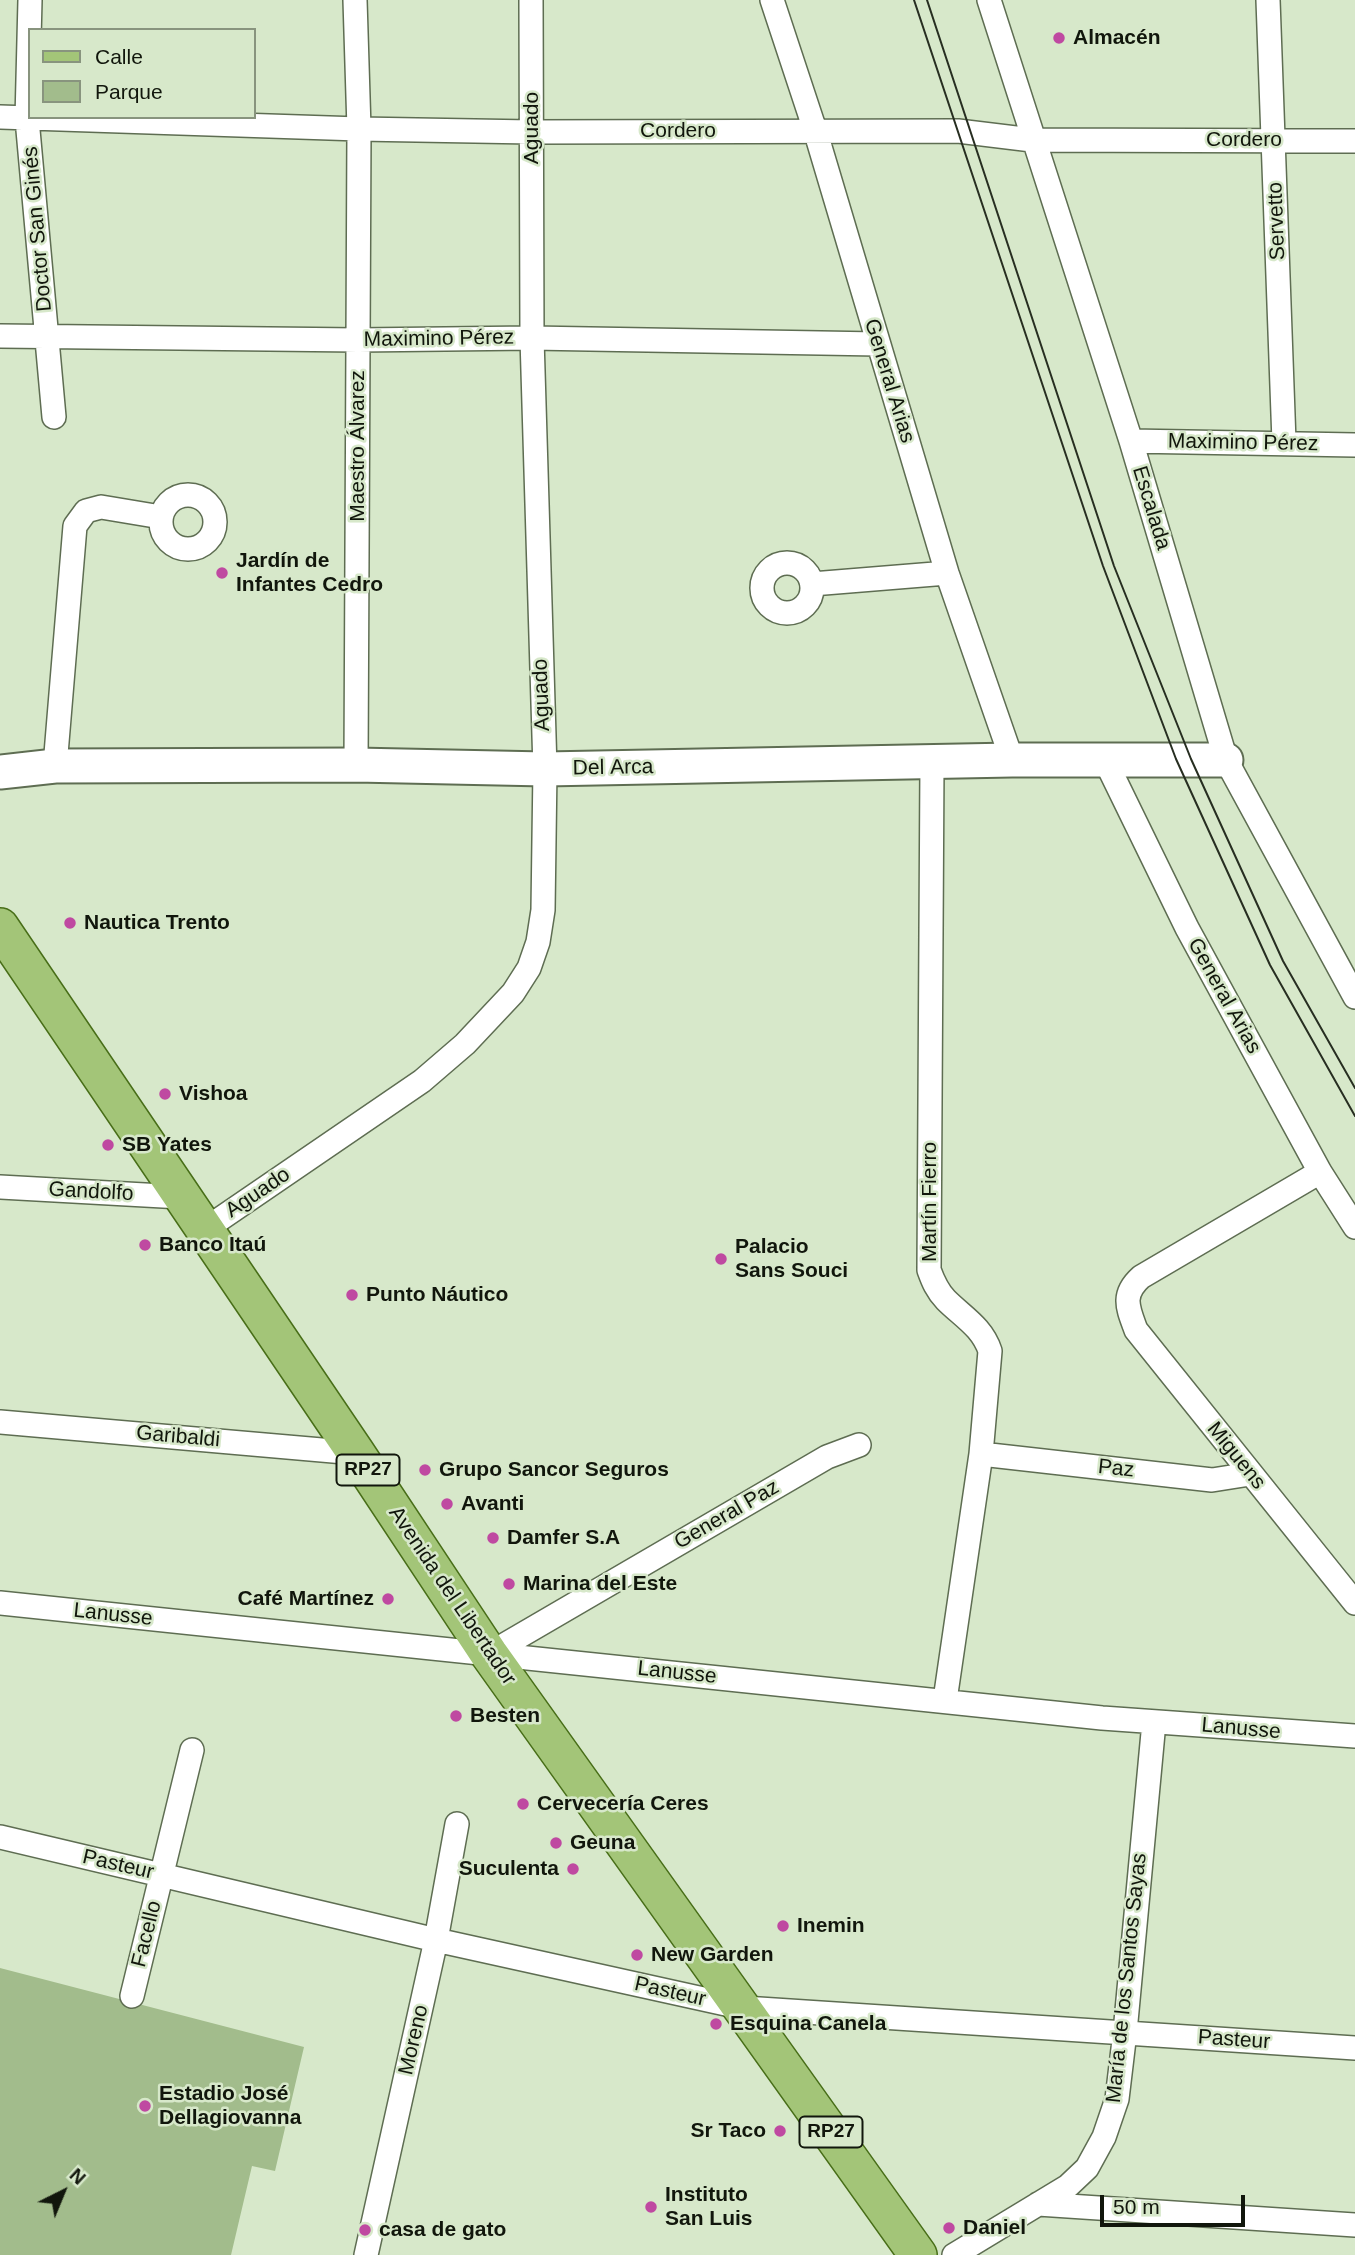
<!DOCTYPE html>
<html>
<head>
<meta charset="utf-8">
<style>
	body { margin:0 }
	#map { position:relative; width:1355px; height:2255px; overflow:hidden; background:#d7e8ca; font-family:Helvetica,sans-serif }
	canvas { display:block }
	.legend { position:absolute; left:28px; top:28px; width:228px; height:91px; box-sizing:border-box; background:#d7e8ca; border:2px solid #88947e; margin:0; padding:9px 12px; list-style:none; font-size:21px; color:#11160c }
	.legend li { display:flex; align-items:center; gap:14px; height:35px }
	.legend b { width:35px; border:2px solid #88947e }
	.north { position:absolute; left:28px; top:2157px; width:70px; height:70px; -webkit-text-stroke:5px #d7e8ca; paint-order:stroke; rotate:43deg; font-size:19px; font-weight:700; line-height:28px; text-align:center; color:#11160c }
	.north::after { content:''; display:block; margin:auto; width:24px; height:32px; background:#11160c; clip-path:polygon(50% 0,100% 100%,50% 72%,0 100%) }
	.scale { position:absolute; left:1100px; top:2195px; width:145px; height:32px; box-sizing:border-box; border:4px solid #11160c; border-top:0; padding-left:9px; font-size:21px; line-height:24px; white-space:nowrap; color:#11160c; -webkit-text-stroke:5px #d7e8ca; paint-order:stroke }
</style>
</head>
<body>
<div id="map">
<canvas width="1355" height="2255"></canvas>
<ul class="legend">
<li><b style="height:9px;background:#a3c578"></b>Calle</li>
<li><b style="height:19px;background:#a2bc8c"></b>Parque</li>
</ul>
<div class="north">N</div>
<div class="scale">50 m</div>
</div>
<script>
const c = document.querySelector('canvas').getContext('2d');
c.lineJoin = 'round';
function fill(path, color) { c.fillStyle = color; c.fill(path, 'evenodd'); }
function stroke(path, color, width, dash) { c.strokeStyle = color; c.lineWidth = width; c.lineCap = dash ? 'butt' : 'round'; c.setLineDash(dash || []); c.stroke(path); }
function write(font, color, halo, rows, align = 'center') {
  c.font = font + ' Helvetica,sans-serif'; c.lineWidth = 5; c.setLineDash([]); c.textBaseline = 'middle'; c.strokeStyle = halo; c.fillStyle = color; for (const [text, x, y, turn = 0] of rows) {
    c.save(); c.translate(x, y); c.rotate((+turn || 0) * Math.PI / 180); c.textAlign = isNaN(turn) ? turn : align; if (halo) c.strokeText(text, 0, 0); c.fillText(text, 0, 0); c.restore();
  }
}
const green = new Path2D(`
	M0,1968L304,2047L275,2171L252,2166L231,2255H0Z`);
const street = new Path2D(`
	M30,0L27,119L54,417
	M355,0L359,129L356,765
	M772,0L815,130L947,573L1012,760
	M989,0L1131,441L1226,760L1355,997
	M1268,0L1284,442
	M0,117L359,129L532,132L958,131L1032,140L1355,141
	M0,336L358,340L532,338L878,344
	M1131,441L1355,445
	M161 522a27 27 0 1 1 54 0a27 27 0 1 1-54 0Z
	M762 588a25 25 0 1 1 50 0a25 25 0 1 1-50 0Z
	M812,584L947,573
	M1105,760L1187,928L1320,1172L1355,1227
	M932,763L929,1270C933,1281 937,1291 946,1300C963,1317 982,1327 990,1351L981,1454L945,1700
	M55,766L75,526L86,511L101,507L161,517
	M1320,1172L1141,1277C1121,1295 1128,1308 1136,1330L1355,1603
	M0,1187L181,1197
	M204,1230L422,1081L465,1044L513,993L529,968L538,942L543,910L545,769L532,338L531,0
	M0,1422L356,1453
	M981,1454L1212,1480L1250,1474
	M0,1603L1102,1718L1355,1736
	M489,1654L827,1457L859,1445
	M0,1837L436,1940L744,2008L1355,2048
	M132,1996L192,1750
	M1038,2204L1355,2225
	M366,2255L436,1940L457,1824
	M954,2255L1068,2186L1087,2168L1104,2137L1117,2099L1125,2032L1154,1722`);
const secondary = new Path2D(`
	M0,772L55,766L356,765L545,769L1012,760H1226`);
const primary = new Path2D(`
	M0,927L356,1453L489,1654L918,2255`);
const tram = new Path2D(`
	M914,0L1103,566L1176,759L1270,965L1355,1116
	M927,0L1114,566L1191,759L1283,961L1355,1088`);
const markers = [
	[1059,38,7,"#bf49a1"],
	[222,573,7,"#bf49a1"],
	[70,923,7,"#bf49a1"],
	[165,1094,7,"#bf49a1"],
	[108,1145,7,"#bf49a1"],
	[145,1245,7,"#bf49a1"],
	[721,1259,7,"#bf49a1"],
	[352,1295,7,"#bf49a1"],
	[425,1470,7,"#bf49a1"],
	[447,1504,7,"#bf49a1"],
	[493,1538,7,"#bf49a1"],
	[509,1584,7,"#bf49a1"],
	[388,1599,7,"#bf49a1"],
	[456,1716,7,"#bf49a1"],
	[523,1804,7,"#bf49a1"],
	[556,1843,7,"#bf49a1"],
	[573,1869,7,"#bf49a1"],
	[783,1926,7,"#bf49a1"],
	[637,1955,7,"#bf49a1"],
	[716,2024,7,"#bf49a1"],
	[145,2106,7,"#bf49a1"],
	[780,2131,7,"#bf49a1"],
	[651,2207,7,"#bf49a1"],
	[949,2228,7,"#bf49a1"],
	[365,2230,7,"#bf49a1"]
];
const shields = [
	[368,1470,63],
	[831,2132,63]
];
const shieldNames = [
	["RP27",368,1470],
	["RP27",831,2132]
];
const poiNames = [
	["Almacén",1073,38],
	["Jardín de",236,561],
	["Infantes Cedro",236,585],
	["Nautica Trento",84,923],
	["Vishoa",179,1094],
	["SB Yates",122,1145],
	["Banco Itaú",159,1245],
	["Palacio",735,1247],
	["Sans Souci",735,1271],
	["Punto Náutico",366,1295],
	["Grupo Sancor Seguros",439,1470],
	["Avanti",461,1504],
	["Damfer S.A",507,1538],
	["Marina del Este",523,1584],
	["Café Martínez",374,1599,"right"],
	["Besten",470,1716],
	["Cervecería Ceres",537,1804],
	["Geuna",570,1843],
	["Suculenta",559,1869,"right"],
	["Inemin",797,1926],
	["New Garden",651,1955],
	["Esquina Canela",730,2024],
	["Estadio José",159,2094],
	["Dellagiovanna",159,2118],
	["Sr Taco",766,2131,"right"],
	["Instituto",665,2195],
	["San Luis",665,2219],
	["Daniel",963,2228],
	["casa de gato",379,2230]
];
const streetNames = [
	["Aguado",532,128,-90],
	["Cordero",678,131],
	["Cordero",1244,140],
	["Servetto",1277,221,-92],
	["Doctor San Ginés",38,229,-95],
	["Maximino Pérez",439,339,-1],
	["General Arias",889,381,73],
	["Maximino Pérez",1243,443,1],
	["Maestro Álvarez",358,446,-90],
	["Escalada",1151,508,73],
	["Aguado",542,695,-92],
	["Del Arca",613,768,-1],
	["General Arias",1224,996,61],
	["Gandolfo",91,1192,3],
	["Aguado",258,1193,-34],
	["Martín Fierro",930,1202,-90],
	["Garibaldi",178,1437,5],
	["Miguens",1236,1456,51],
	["Paz",1116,1469,6],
	["General Paz",727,1515,-30],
	["Avenida del Libertador",452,1596,56],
	["Lanusse",113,1615,6],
	["Lanusse",677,1673,6],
	["Lanusse",1241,1729,5],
	["Pasteur",118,1865,13],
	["Facello",147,1934,-76],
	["María de los Santos Sayas",1127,1978,-84],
	["Pasteur",670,1992,13],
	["Moreno",414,2040,-77],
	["Pasteur",1234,2040,4]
];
fill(green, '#a2bc8c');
stroke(street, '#5e6d52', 26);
stroke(secondary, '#5e6d52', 37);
stroke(primary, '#486e18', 40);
stroke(street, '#fff', 23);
stroke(secondary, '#fff', 33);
stroke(primary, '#a3c578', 37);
stroke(tram, '#272e21', 2);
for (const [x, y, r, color] of markers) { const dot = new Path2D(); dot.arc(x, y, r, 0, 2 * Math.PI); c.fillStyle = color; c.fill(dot); stroke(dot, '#d7e8ca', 2.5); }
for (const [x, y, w] of shields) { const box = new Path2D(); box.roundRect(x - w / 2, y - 15.5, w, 31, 5); c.fillStyle = '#d7e8ca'; c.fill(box); stroke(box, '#11160c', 2); }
write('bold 19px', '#11160c', null, shieldNames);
write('bold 21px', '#11160c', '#d7e8ca', poiNames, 'left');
write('21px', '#11160c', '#d7e8ca', streetNames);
</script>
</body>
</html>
